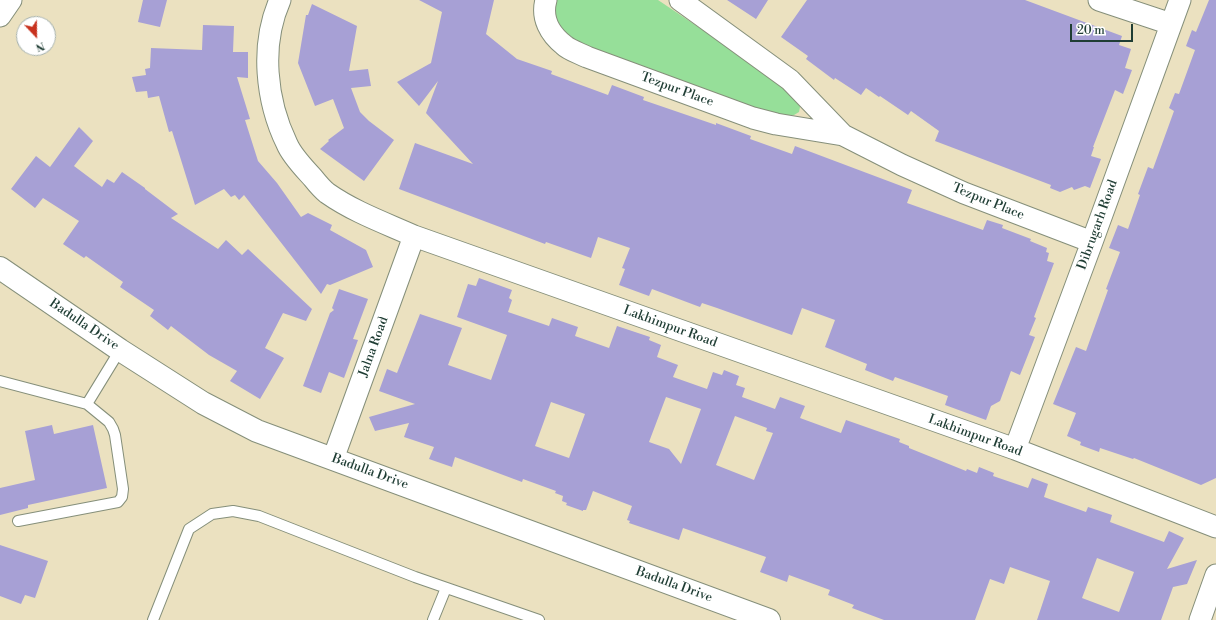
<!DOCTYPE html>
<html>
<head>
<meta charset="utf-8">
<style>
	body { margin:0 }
	#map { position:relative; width:1216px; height:620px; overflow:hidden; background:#ebe1c0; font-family:"Libre Bodoni",serif }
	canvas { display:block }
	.north { position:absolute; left:16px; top:16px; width:40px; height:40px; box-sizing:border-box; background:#fff; border:1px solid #a5b1ae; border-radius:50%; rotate:158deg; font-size:11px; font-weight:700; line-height:16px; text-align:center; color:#1f3d34 }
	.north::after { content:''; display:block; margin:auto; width:14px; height:18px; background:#c8321e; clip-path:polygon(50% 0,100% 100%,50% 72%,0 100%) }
	.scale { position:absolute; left:1070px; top:24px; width:63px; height:18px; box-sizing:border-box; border:2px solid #1f3d34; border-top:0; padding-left:5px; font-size:12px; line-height:14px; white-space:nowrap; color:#1f3d34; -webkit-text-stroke:3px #fff; paint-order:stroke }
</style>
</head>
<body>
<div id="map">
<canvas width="1216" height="620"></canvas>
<div class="north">N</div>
<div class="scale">20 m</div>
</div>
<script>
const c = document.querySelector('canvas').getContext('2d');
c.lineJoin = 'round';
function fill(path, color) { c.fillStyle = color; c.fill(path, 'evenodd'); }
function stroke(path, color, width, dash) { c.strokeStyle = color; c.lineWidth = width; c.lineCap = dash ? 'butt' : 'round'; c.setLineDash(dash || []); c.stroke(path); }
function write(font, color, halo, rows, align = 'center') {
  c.font = font + ' "Libre Bodoni",serif'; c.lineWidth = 4; c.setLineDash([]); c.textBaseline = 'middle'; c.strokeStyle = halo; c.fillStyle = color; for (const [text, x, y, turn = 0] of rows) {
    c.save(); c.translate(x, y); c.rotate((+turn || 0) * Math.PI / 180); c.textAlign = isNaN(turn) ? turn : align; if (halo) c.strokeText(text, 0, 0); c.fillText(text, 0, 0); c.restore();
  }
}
const green = new Path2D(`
	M554,0H658L767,73L799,101L800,107L799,112L794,115L784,117L742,104L571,40L554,18Z`);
const building = new Path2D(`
	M143,0H167L160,27L138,22Z
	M419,0H494L486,34L517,59L552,71L551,74L608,95L612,85L644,97L643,100L716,125V123L751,136L750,139L792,154L795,146L912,190L907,203L983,230L987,220L1003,225L1002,228L1031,239L1030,241L1047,248L1046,252L1049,253L1047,261L1054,263L1034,317L1036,318L1029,335L1035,337L1020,375L1011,371L1000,401L991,406L986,420L945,405L948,396L895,377L893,381L865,370L867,364L825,347L835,320L802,308L792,335L717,308L702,303L700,307L652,289L649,296L619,285L625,269L622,268L630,248L598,237L591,258L546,242L545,244L399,189L415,143L473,164L426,113L438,81L419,106L397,82L431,63L442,12Z
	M727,0H768L756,19Z
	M807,0H1025L1122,36L1119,45L1131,49L1125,68L1132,70L1123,94L1115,90L1093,147H1094L1091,156L1101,159L1090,188L1085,186L1074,190L1072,187L1060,192L1050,188L1051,185L935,141L939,131L911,111L908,115L880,96L879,97L866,88L861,95L835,78L834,80L806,59L808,56L781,37Z
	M1209,0H1216V478L1201,485L1134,458L1133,459L1100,448L1099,452L1080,445L1081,442L1067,436L1076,413L1053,404L1076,347L1086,351L1108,290L1106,289L1120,252L1109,248L1118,225L1128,229L1140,195L1138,194L1148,167L1153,169L1174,111L1169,108L1175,93L1179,94L1195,50L1186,46L1192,30L1196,32Z
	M312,4L357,26L349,71L368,69L371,86L351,88L360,112L369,121L394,140L364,181L320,149L329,141L328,140L344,128L333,99L315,106L298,63L306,15H308Z
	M203,25L234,26L233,52H248V78L237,77L250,119L245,120L258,161L277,183L301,217L308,213L332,225L330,230L366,250L373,267L330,285L327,284L321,294L244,195L239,200L235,195L231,197L224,189L195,205L172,131L169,132L159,96L148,98L147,91L136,92L132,77L146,75L145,69L150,68L151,48L202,50Z
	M79,127L93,141L74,166L102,187L107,179L114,183L122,172L145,188V189L178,214L171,218L218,249L226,240L242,255L248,249L312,309L306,321L283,313L265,348L284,358L260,399L230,381L237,371L209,355L171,326L168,330L150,316L154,310L120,287L123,282L86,256L84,258L63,244L79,221L43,198L35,208L11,189L36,156L50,167Z
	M479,278L512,290L509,298L512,300L508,312L549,326L552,318L578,327L575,336L609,348L617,326L650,337L649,340L661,345L657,357L678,365L673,377L707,389L713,372L722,375L724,370L739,376L736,385L745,388L742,397L775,409L780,397L805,406L800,418L841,433L846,420L900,439L899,442L909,446V448L966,471L967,469L977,473L979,467L994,473L993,476L1028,488L1032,478L1048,484L1044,497L1086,512L1088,507L1112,515L1110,522L1164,542L1169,531L1184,538L1167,569L1197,560L1187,584L1173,587L1161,620H1037L1050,581L1010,567L1004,584L990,579L975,620H884L852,608L854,605L828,595L830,590L789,575L787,582L760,572L766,557L683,528L679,540L629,523L630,521L627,520L632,506L593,491L586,510H583V511L566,505L567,503L562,501L563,496L555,493L556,491L523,479L522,482L455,457L452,467L429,459L434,447L404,437L409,423L375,431L369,417L415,404L379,391L387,369L397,373L420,314L462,328L448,365L491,380L507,335L457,317L468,284L476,286ZM666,397L701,409L681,464L669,449L649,442ZM551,402L585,414L569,458L535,446ZM735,416L767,428L766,431L773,433L754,480L716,465ZM1097,558L1134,572L1119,612L1082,598Z
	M339,289L368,299L353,339L358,340L344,378L329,372L321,393L303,386L330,313L334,310L332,308Z
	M52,425L54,434L93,425L107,488L28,505V508L0,515V488L35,480L25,431Z
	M0,545L48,561L35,598L25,595L21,604L0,596Z`);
const service = new Path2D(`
	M0,381L87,404L120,350
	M18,521L118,502L122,497L123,489L115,435L113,429L109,422L87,404
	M153,620L189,529L212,514L233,511L259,516L415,577L539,620
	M433,620L446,588`);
const minor = new Path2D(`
	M280,0C260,45 266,101 287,144C292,156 304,168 313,178C317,183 322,189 327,193C354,212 385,223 414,236L1015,449L1216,527
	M546,0C541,18 550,34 564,45C569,50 579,53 587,57L753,118L776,124L843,135L790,80L680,0
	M1099,0L1171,24
	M0,16L11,0
	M843,135L902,165L964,193L1092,242
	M1015,449L1092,242L1180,0
	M333,459L414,236
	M1200,620L1216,575`);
const tertiary = new Path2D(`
	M0,268L120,350L203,403L257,431L769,620`);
const streetNames = [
	["Tezpur Place",677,90,20],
	["Tezpur Place",988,202,22],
	["Dibrugarh Road",1098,225,-70],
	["Badulla Drive",84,325,34],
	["Lakhimpur Road",670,327,20],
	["Jalna Road",374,347,-70],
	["Lakhimpur Road",975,436,20],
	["Badulla Drive",370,472,20],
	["Badulla Drive",674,585,20]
];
fill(green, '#96df99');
fill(building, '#a7a0d5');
stroke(service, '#858f7a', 12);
stroke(minor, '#858f7a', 23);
stroke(tertiary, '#858f7a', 24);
stroke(service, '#fff', 10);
stroke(minor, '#fff', 21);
stroke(tertiary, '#fff', 22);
write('13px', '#1f3d34', '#fff', streetNames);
</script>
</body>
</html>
